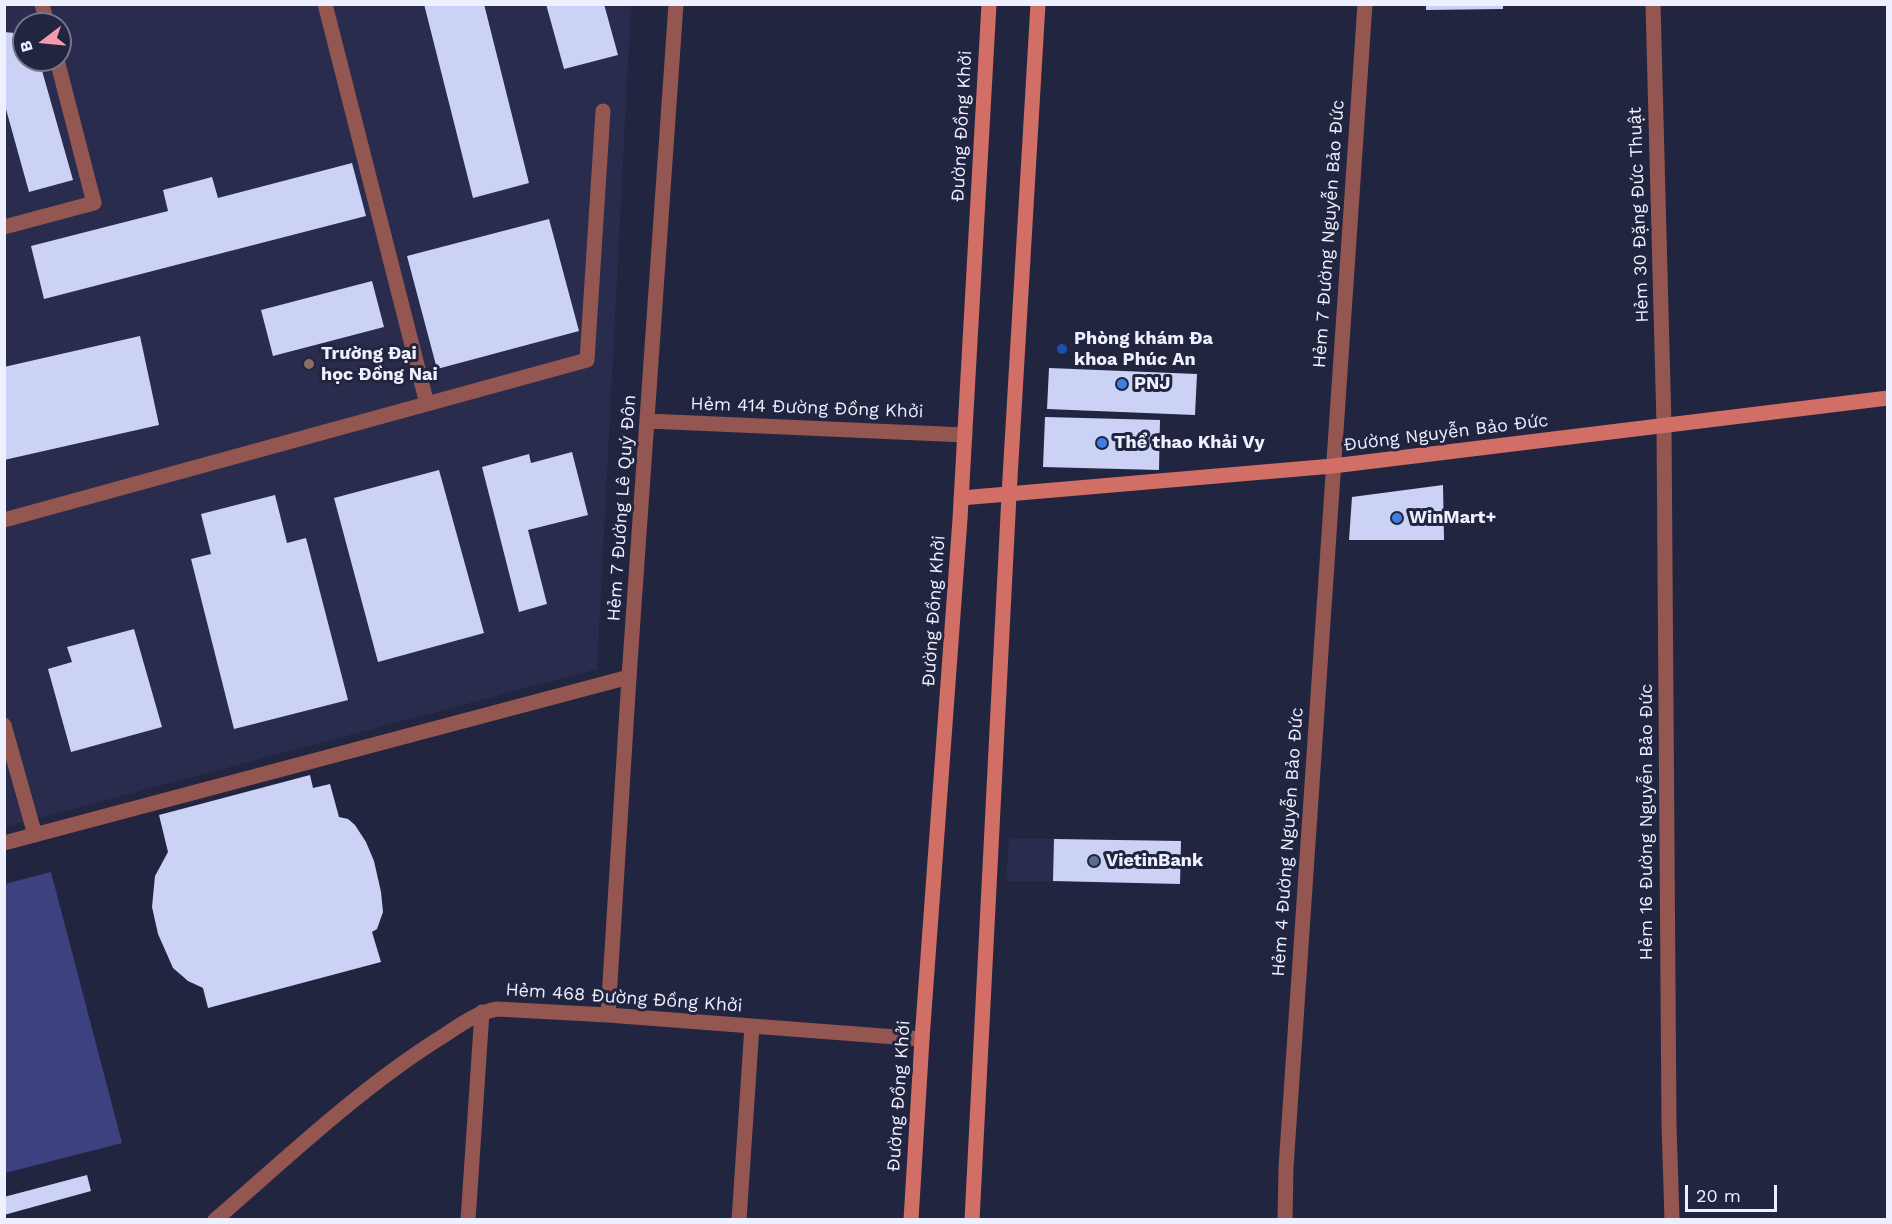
<!DOCTYPE html>
<html>
<head>
<meta charset="utf-8">
<style>
	body { margin:0 }
	#map { position:relative; width:1892px; height:1224px; overflow:hidden; background:#22253f; font-family:"Work Sans",sans-serif }
	canvas { display:block }
	.frame { position:absolute; inset:0; border:6px solid #eef0ff; pointer-events:none }
	.north { position:absolute; left:12px; top:12px; width:60px; height:60px; box-sizing:border-box; background:#22253f; border:2px solid #74768c; border-radius:50%; rotate:254deg; font-size:16px; font-weight:700; line-height:24px; text-align:center; color:#eef0ff }
	.north::after { content:''; display:block; margin:auto; width:21px; height:27px; background:#f39aac; clip-path:polygon(50% 0,100% 100%,50% 72%,0 100%) }
	.scale { position:absolute; left:1685px; top:1185px; width:92px; height:27px; box-sizing:border-box; border:3px solid #eef0ff; border-top:0; padding-left:8px; font-size:18px; line-height:21px; white-space:nowrap; color:#eef0ff; -webkit-text-stroke:4px #22253f; paint-order:stroke }
</style>
</head>
<body>
<div id="map">
<canvas width="1892" height="1224"></canvas>
<div class="frame"></div>
<div class="north">B</div>
<div class="scale">20 m</div>
</div>
<script>
const c = document.querySelector('canvas').getContext('2d');
c.lineJoin = 'round';
function fill(path, color) { c.fillStyle = color; c.fill(path, 'evenodd'); }
function stroke(path, color, width, dash) { c.strokeStyle = color; c.lineWidth = width; c.lineCap = dash ? 'butt' : 'round'; c.setLineDash(dash || []); c.stroke(path); }
function write(font, color, halo, rows, align = 'center') {
  c.font = font + ' "Work Sans",sans-serif'; c.lineWidth = 6; c.setLineDash([]); c.textBaseline = 'middle'; c.strokeStyle = halo; c.fillStyle = color; for (const [text, x, y, turn = 0] of rows) {
    c.save(); c.translate(x, y); c.rotate((+turn || 0) * Math.PI / 180); c.textAlign = isNaN(turn) ? turn : align; if (halo) c.strokeText(text, 0, 0); c.fillText(text, 0, 0); c.restore();
  }
}
const built = new Path2D(`
	M5,5H631L597,669L5,827ZM24,24H60V60H24Z
	M1009,838L1181,841L1180,884L1006,881Z`);
const green = new Path2D(`
	M51,872L122,1143L5,1173V884Z`);
const building = new Path2D(`
	M424,4H484L529,183L473,198Z
	M546,4H604L618,55L564,69Z
	M1426,4H1503V9L1426,10Z
	M4,32L15,33L24,43V60H39L73,180L29,192L4,102Z
	M352,163L366,216L44,299L31,246L168,211L163,190L212,177L218,198Z
	M549,219L579,331L437,369L407,256Z
	M372,281L384,327L273,356L261,310Z
	M140,336L159,425L4,460V367Z
	M1049,368L1197,374L1195,415L1047,409Z
	M1045,417L1160,420L1159,470L1043,467Z
	M572,452L588,515L528,530L547,604L519,612L482,467L529,454L531,463Z
	M439,470L484,633L378,662L334,498Z
	M1443,485L1444,540H1349L1352,497Z
	M275,495L287,543L306,538L348,700L234,729L191,559L211,554L201,514Z
	M134,629L162,727L71,752L48,669L72,662L67,647Z
	M310,775L313,788L330,784L339,817L348,819L355,825L366,842L374,861L381,892L383,912L377,929L372,932L381,962L208,1008L203,988L188,981L173,968L158,934L152,907L155,876L168,852L159,815Z
	M1054,839L1181,841L1180,884L1053,881Z
	M87,1175L91,1191L4,1215V1197Z`);
const lane = new Path2D(`
	M42,4L47,24
	M325,4L427,404
	M4,227L94,203L57,60
	M4,520L587,360L603,111
	M4,725L35,835
	M4,843L629,677`);
const street = new Path2D(`
	M1653,4L1664,425L1669,1124L1672,1220
	M648,421L965,435
	M608,1015L629,677L676,4
	M215,1220C288,1157 359,1089 440,1038C459,1026 475,1013 497,1009L608,1015L922,1039
	M468,1220L482,1012
	M739,1220L752,1026
	M1285,1220L1286,1167L1365,4`);
const secondary = new Path2D(`
	M961,498L1333,466L1888,398
	M911,1220L922,1039L960,519L989,4
	M972,1220L1009,495L1038,4`);
const markers = [
	[1062,349,6,"#1a4fb4"],
	[309,364,6,"#8d6e63"],
	[1122,384,6,"#3f7fe0"],
	[1102,443,6,"#3f7fe0"],
	[1397,518,6,"#3f7fe0"],
	[1094,861,6,"#5c6f8a"]
];
const streetNames = [
	["Đường Đồng Khởi",962,126,-87],
	["Hẻm 30 Đặng Đức Thuật",1639,215,-92],
	["Hẻm 7 Đường Nguyễn Bảo Đức",1329,234,-86],
	["Hẻm 414 Đường Đồng Khởi",807,408,2],
	["Đường Nguyễn Bảo Đức",1446,433,-7],
	["Hẻm 7 Đường Lê Quý Đôn",622,508,-86],
	["Đường Đồng Khởi",934,611,-86],
	["Hẻm 16 Đường Nguyễn Bảo Đức",1647,822,-90],
	["Hẻm 4 Đường Nguyễn Bảo Đức",1288,842,-86],
	["Hẻm 468 Đường Đồng Khởi",624,998,4],
	["Đường Đồng Khởi",899,1096,-86]
];
const poiNames = [
	["Phòng khám Đa",1074,339],
	["khoa Phúc An",1074,360],
	["Trường Đại",321,354],
	["học Đồng Nai",321,375],
	["PNJ",1134,384],
	["Thể thao Khải Vy",1114,443],
	["WinMart+",1409,518],
	["VietinBank",1106,861]
];
fill(built, '#292c4d');
fill(green, '#3d417f');
fill(building, '#ccd2f5');
stroke(lane, '#945650', 15);
stroke(street, '#945650', 15);
stroke(secondary, '#d16e65', 15);
for (const [x, y, r, color] of markers) { const dot = new Path2D(); dot.arc(x, y, r, 0, 2 * Math.PI); c.fillStyle = color; c.fill(dot); stroke(dot, '#22253f', 2); }
write('18px', '#eef0ff', '#22253f', streetNames);
write('bold 18px', '#eef0ff', '#22253f', poiNames, 'left');
</script>
</body>
</html>
